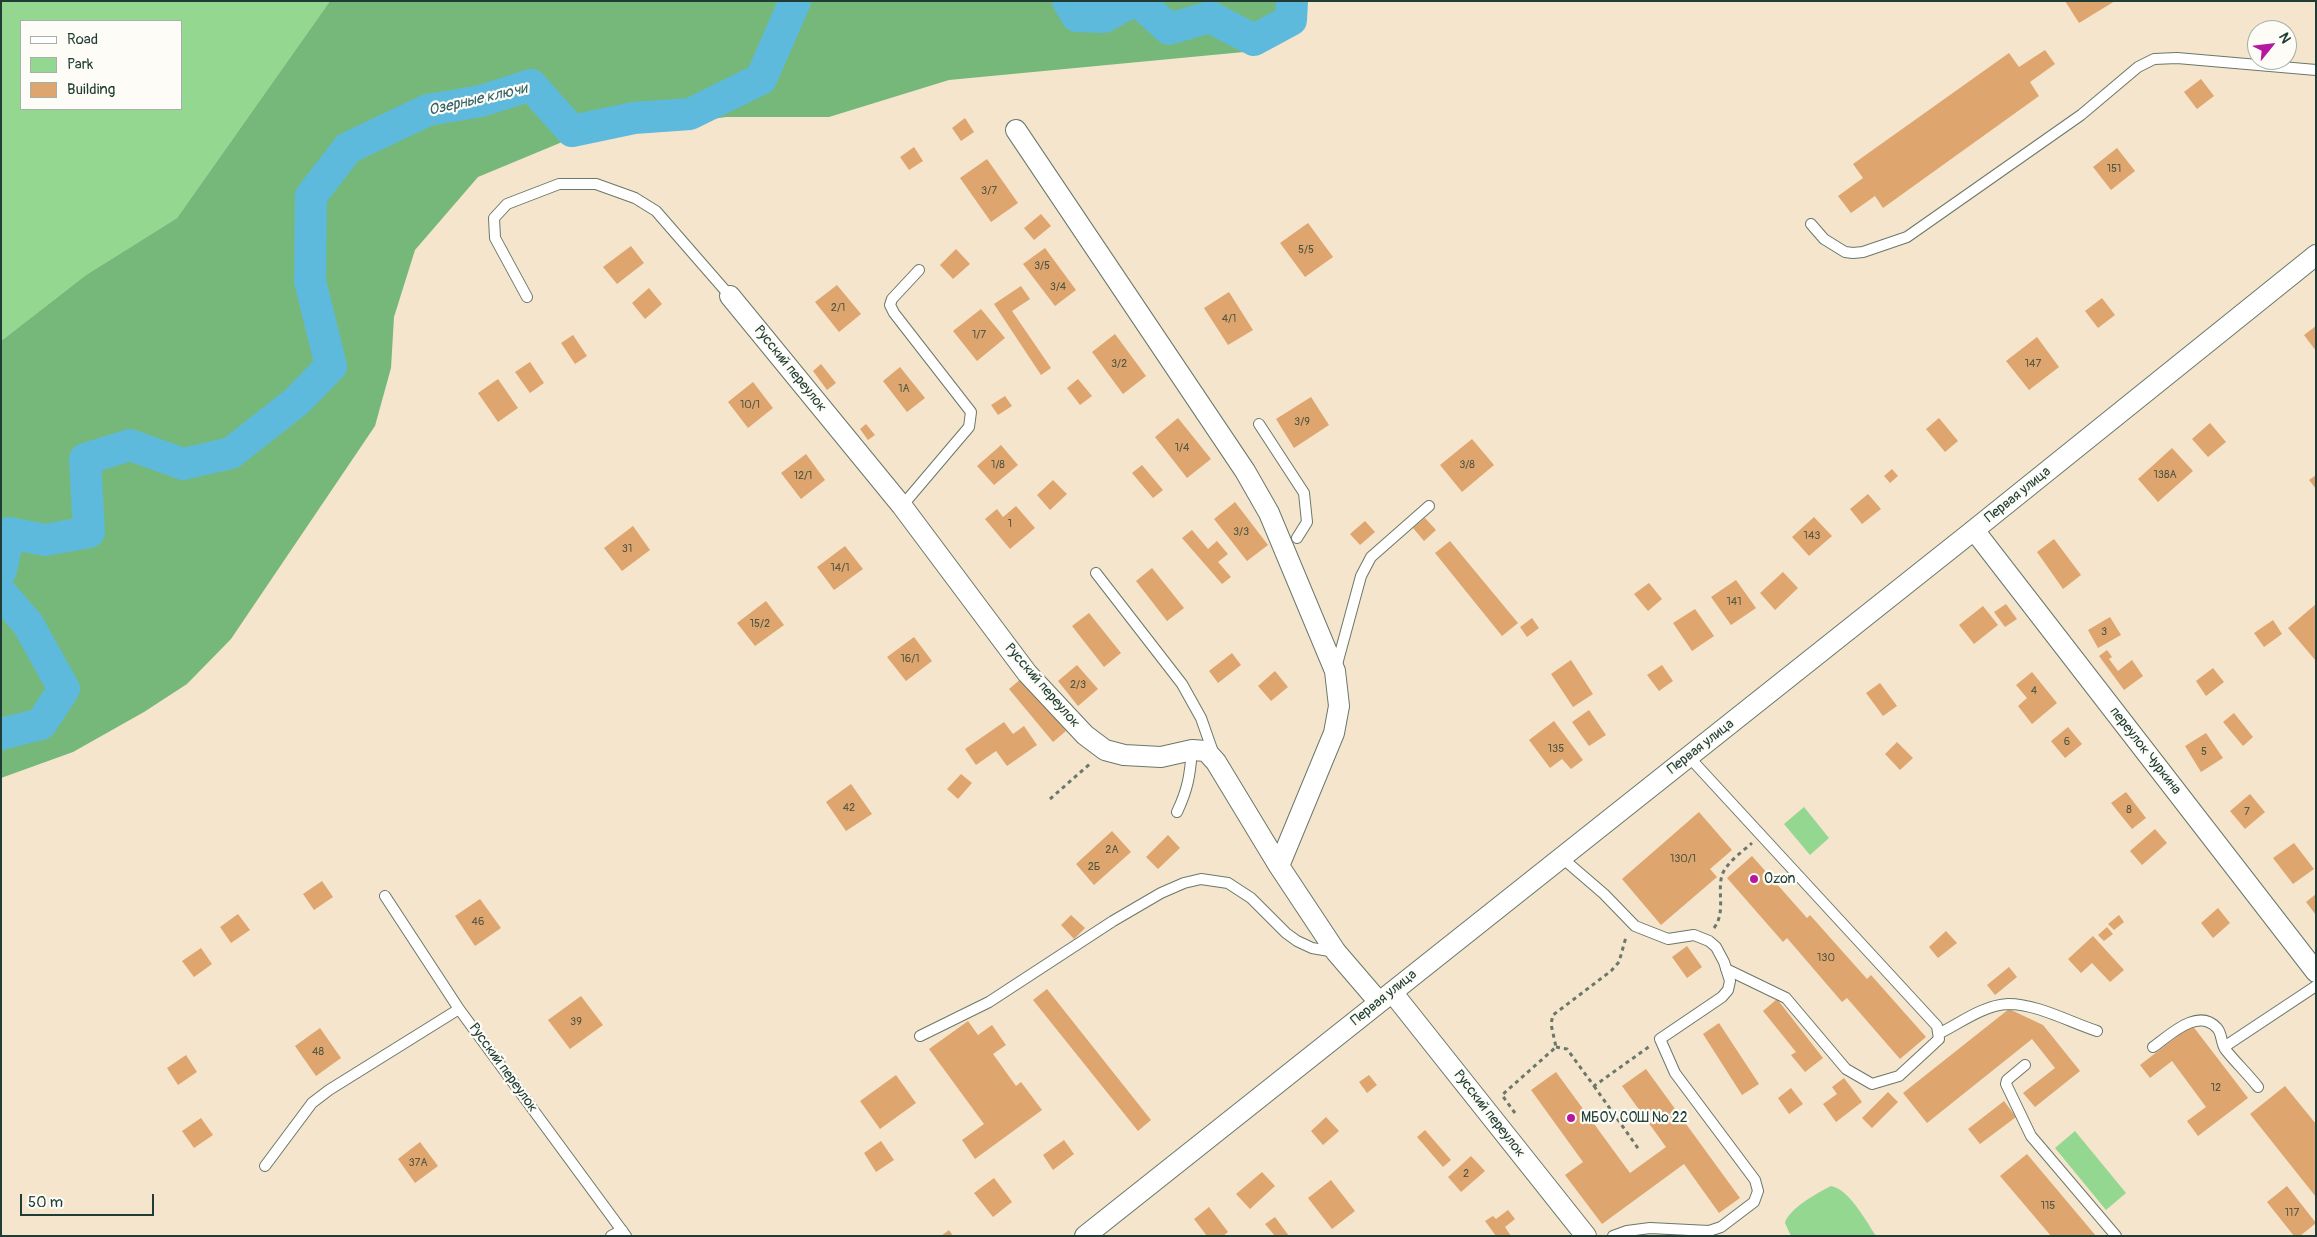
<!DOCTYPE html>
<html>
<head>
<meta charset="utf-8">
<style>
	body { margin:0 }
	#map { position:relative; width:2317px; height:1237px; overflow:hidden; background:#f4e5cc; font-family:Pangolin,sans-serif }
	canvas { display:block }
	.frame { position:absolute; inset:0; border:2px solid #1f3d34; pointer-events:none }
	.legend { position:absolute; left:20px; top:20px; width:162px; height:90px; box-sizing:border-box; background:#fdfcf7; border:1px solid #a4b0a9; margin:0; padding:6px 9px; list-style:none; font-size:15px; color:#1f3d34 }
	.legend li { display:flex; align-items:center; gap:10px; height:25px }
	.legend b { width:25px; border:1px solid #a4b0a9 }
	.north { position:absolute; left:2247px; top:20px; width:50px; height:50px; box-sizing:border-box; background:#fdfcf7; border:1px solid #a4b0a9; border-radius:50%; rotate:61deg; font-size:14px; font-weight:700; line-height:20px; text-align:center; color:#1f3d34 }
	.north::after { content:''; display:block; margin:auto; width:18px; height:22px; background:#b5179e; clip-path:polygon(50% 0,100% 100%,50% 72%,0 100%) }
	.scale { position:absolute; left:20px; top:1194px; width:134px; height:22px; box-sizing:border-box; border:2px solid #1f3d34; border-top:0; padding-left:6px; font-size:15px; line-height:18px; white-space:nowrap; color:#1f3d34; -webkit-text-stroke:4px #fdfcf7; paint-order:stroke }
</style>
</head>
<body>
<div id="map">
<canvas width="2317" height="1237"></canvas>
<div class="frame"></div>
<ul class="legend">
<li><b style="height:6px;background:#fff"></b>Road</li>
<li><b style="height:14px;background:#93d790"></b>Park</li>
<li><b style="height:14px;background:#dfa56e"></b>Building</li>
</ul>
<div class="north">N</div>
<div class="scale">50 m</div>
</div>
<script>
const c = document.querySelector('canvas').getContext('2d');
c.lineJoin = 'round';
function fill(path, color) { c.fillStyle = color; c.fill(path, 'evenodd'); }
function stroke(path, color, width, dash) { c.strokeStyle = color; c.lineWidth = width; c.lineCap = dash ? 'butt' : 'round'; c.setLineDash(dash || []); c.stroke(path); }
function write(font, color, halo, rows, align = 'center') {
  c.font = font + ' Pangolin,sans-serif'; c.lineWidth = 4.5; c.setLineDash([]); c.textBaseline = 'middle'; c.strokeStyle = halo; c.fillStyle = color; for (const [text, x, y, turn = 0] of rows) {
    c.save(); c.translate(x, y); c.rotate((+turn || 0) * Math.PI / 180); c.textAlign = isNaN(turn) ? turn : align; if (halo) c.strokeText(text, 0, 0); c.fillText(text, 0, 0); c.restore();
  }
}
const green = new Path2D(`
	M1,1H330L177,218L86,275L1,341ZM21,21H181V109H21Z
	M1804,807L1829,838L1810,855L1784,824Z
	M2075,1131L2126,1193L2106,1210L2055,1148Z
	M1831,1186C1849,1189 1866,1221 1876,1236H1791L1785,1223C1788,1209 1819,1192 1831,1186Z`);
const forest = new Path2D(`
	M330,1H1298V21L1282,41L1265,50L949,80L829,117H726L567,140L478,177L415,250L394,317L391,368L375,426L231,639L187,684L144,712L73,752L1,778V341L86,275L177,218Z`);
const river = new Path2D(`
	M1068,1L1077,16L1104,17L1133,1
	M1138,1L1169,29L1210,17L1254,40L1291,20L1292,1
	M1,570L9,533L45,540L89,532L85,459L130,445L183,464L231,453L297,401L331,366L310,281L311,196L348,148L428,110L481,101L531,85L572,131L634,118L690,114L761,79L795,1
	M1,593L28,624L64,689L41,724L1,734`);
const building = new Path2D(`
	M2065,1H2115L2079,23Z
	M2045,50L2055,64L2030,82L2039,96L1883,208L1875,196L1851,213L1838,196L1863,178L1853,164L2009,53L2019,67Z
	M2201,79L2214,96L2197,109L2184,92Z
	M965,118L974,132L961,141L952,128Z
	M914,147L923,161L909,170L900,157Z
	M2117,148L2135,171L2111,190L2093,167Z
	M987,159L1018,203L991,222L960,178Z
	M1041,214L1051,226L1034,240L1024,228Z
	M1308,223L1333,257L1305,277L1280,243Z
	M631,246L644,263L617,284L603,267Z
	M1045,248L1076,290L1055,306L1023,264Z
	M956,249L970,264L953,279L940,265Z
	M837,285L861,314L839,332L815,302Z
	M1021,286L1030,299L1012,311L1051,368L1041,375L994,304Z
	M649,288L662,304L645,319L632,303Z
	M1229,292L1253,330L1228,345L1204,308Z
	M2102,298L2115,315L2098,328L2085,311Z
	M981,309L1005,338L977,361L953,331Z
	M2316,326V351L2304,335Z
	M1115,334L1146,376L1123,394L1092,352Z
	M573,335L587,356L575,364L561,343Z
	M2037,337L2059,367L2029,390L2006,361Z
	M530,362L544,383L530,393L515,372Z
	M821,364L836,383L827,390L813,371Z
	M900,367L925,398L907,412L883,381Z
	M498,379L518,408L498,422L478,393Z
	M1078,379L1092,396L1080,405L1067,388Z
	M753,382L773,408L748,428L728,402Z
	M1005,396L1012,406L998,415L991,405Z
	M1311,397L1329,425L1294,448L1276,419Z
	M1178,418L1211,459L1187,478L1155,437Z
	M1939,418L1958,441L1945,452L1926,429Z
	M2210,423L2226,442L2208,457L2192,439Z
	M866,424L875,435L868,440L860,429Z
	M1472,439L1494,465L1462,492L1440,465Z
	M1001,445L1018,465L994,485L977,466Z
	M2172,448L2193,471L2158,502L2138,479Z
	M806,454L825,480L801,499L781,473Z
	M1142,465L1163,490L1153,498L1132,473Z
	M1892,469L1898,476L1890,483L1884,476Z
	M2316,475V489L2309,480Z
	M1053,480L1067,494L1050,510L1037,495Z
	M1868,494L1881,509L1862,524L1850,509Z
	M1235,502L1268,545L1247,561L1214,519Z
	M1016,506L1035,528L1010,549L985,519L997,509L1003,517Z
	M1814,517L1832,536L1809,556L1792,537Z
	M1425,518L1436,530L1424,541L1413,528Z
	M1365,521L1375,532L1360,545L1350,534Z
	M633,526L650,550L622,571L604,548Z
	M1192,530L1208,549L1217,541L1228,554L1218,562L1231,577L1222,584L1182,538Z
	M2054,539L2081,575L2063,589L2037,552Z
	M1450,541L1518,623L1502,636L1435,553Z
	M845,546L863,569L834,590L817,567Z
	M1152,568L1184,608L1167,621L1136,581Z
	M1783,572L1798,588L1775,610L1760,593Z
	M1736,580L1756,608L1731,625L1711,597Z
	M1649,583L1662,599L1648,611L1634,594Z
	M766,601L784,625L755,646L737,623Z
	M2006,604L2017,619L2005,627L1994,612Z
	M2316,604V661L2288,628Z
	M1983,606L1998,625L1974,644L1959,625Z
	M1695,609L1714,636L1692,651L1673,623Z
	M1089,613L1121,653L1104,667L1072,626Z
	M2110,617L2121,635L2098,648L2088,630Z
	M1532,618L1539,628L1527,637L1520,627Z
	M2273,620L2282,634L2264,647L2254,633Z
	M914,637L932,661L906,681L887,657Z
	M2107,650L2112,657L2109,659L2118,671L2132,660L2143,676L2124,690L2099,656Z
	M1232,653L1241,665L1218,683L1209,671Z
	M1571,660L1593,694L1573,707L1551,674Z
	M1077,665L1098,689L1078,706L1058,681Z
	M1662,665L1673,681L1659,691L1647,675Z
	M2213,668L2224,682L2206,696L2196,681Z
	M1275,671L1288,687L1271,701L1258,686Z
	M2032,672L2057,703L2032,724L2018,706L2027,698L2016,685Z
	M1022,678L1066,731L1053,742L1009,689Z
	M1880,683L1897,706L1883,716L1866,693Z
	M1589,710L1606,735L1589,746L1572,722Z
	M2234,713L2253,737L2243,746L2223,722Z
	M1554,721L1583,760L1571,769L1562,759L1550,768L1529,740Z
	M1004,722L1013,734L1024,726L1037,745L1007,766L996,751L976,765L965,749Z
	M2068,727L2082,744L2065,758L2051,741Z
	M2206,733L2223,758L2201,772L2185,746Z
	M1897,742L1913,758L1900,770L1885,754Z
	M961,774L972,783L958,799L947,789Z
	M851,784L872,814L846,831L826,802Z
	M2126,792L2146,818L2132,829L2111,803Z
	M2250,794L2265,812L2245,829L2230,811Z
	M1699,812L1732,850L1710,869L1717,877L1661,925L1622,879Z
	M2155,829L2167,843L2142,865L2130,851Z
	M1112,831L1131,852L1094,885L1076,864Z
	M1168,835L1180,848L1158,869L1146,857Z
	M2294,843L2314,869L2293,884L2273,858Z
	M1752,856L1807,918L1810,915L1867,979L1871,975L1926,1037L1900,1059L1847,998L1842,1002L1787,938L1783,942L1727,878Z
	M322,881L333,897L314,910L303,894Z
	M2316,894V915L2306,902Z
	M480,899L501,928L475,946L455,916Z
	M2218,908L2230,923L2213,938L2201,923Z
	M238,914L250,930L231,943L220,927Z
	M1071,915L1085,928L1074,939L1061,925Z
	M2119,915L2124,922L2114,930L2108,924Z
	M2107,927L2113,934L2104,941L2098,935Z
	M1946,931L1957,943L1938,958L1929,947Z
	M2093,936L2124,970L2110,982L2092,963L2081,973L2068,959Z
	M1687,946L1702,967L1687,978L1672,957Z
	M201,948L212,964L194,977L182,961Z
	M2009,967L2017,977L1995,995L1987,985Z
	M1047,989L1151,1120L1138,1131L1033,1000Z
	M581,996L603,1025L570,1049L548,1020Z
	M1777,999L1823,1058L1805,1072L1791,1055L1796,1052L1763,1011Z
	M2009,1009L2043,1025L2080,1071L2035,1107L2023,1093L2055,1068L2032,1039L1927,1123L1903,1093Z
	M968,1021L978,1035L992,1025L1006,1045L993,1054L1016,1086L1021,1082L1042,1110L975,1159L962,1140L984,1124L929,1049Z
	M1719,1023L1759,1084L1742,1095L1703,1034Z
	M2192,1025L2248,1098L2198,1136L2187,1121L2206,1107L2172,1061L2150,1078L2140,1065Z
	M320,1028L341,1058L316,1076L295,1046Z
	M186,1055L197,1072L178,1085L167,1068Z
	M1646,1069L1740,1198L1719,1213L1684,1164L1602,1224L1565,1175L1583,1162L1531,1090L1556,1072L1630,1173L1666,1147L1622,1086Z
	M896,1075L916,1103L880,1129L860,1101Z
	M1369,1075L1377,1085L1367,1093L1359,1082Z
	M1844,1078L1862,1102L1836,1122L1823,1104L1837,1094L1832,1087Z
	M2285,1086L2316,1124V1197L2250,1114Z
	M1791,1088L1803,1104L1789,1114L1778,1098Z
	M1888,1092L1898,1102L1872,1128L1862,1118Z
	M2004,1101L2016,1117L1980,1144L1968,1129Z
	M1326,1117L1339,1131L1323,1145L1311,1131Z
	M201,1118L213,1135L194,1148L182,1131Z
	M1425,1130L1451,1160L1443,1167L1417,1137Z
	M1064,1140L1074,1154L1053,1170L1043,1155Z
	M881,1141L894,1160L876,1172L864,1153Z
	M420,1142L438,1166L415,1183L398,1159Z
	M2027,1154L2096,1236H2051L2000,1176Z
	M1471,1156L1485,1171L1461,1192L1448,1177Z
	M1262,1172L1275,1186L1250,1209L1236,1194Z
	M994,1178L1012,1202L993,1217L974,1193Z
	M1331,1180L1355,1211L1332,1229L1308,1198Z
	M2287,1186L2316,1223L2300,1236H2294L2267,1202Z
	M1209,1207L1228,1232L1223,1236H1207L1194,1219Z
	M1508,1210L1515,1219L1505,1227L1511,1236H1496L1485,1221L1493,1216L1496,1219Z
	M1275,1217L1289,1236H1275L1265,1224Z
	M949,1230L953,1236H941Z`);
const path = new Path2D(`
	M1050,799L1092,762
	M1714,928C1726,912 1717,893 1722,875C1727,862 1742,852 1752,843
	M1556,1047L1567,1049L1594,1086L1650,1046
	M1594,1086L1640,1151
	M1515,1113L1502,1095L1556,1047L1551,1024L1553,1015L1611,971L1619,962L1626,937`);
const lane = new Path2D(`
	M1811,224L1824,239L1845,252L1853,253L1863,252L1907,237L2081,115L2138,67L2154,59L2177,58L2316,70
	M527,297L495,238L494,218L507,204L559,184H596L635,198L656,211L730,296
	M1259,424L1304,493L1307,522L1297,538
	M902,506L969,427L971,412L894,313L890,305L892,299L919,270
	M1096,573L1182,684L1201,718L1214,755
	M1336,668L1361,576L1371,557L1429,506
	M1689,757L1937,1026L1939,1039L1899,1076L1872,1084L1846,1069L1786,998L1726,969
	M1177,812C1188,789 1190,775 1192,750
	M1561,857L1604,894L1635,926L1668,939L1694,935L1709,941L1716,947L1724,962L1730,981L1728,990L1722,997L1660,1039L1675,1073L1755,1180L1758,1191L1754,1202L1721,1227L1709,1231L1650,1228L1627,1231L1613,1236
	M385,896L459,1009L626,1236
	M1940,1033C1960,1023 1984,1005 2008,1004C2038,1004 2069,1022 2097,1031
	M920,1036L989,1002L1113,921L1161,893L1184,883L1201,879L1228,883L1251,898L1286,933L1297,941L1312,948L1335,952
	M2153,1047C2170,1035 2198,1007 2217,1028C2222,1033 2221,1043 2225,1049C2235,1062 2248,1074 2258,1087
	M2224,1047L2316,986
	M2025,1065L2007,1080L2006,1084L2031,1136L2116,1236
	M265,1166L312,1103L329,1090L459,1009
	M611,1236L622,1230`);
const street = new Path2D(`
	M1016,130L1245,471L1269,513L1335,671L1339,706L1334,733L1279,866
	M730,296L902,506L1027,673L1085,735L1105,750L1124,755L1161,757L1192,750L1206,751L1216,762L1279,866L1336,952L1379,1002
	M1974,530L2316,972
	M1392,992L1586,1236
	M1085,1236L1974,530L2316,255`);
const markers = [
	[1754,879,5,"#b5179e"],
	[1571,1118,5,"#b5179e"]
];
const numberNames = [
	["151",2114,169],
	["3/7",989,191],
	["5/5",1306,250],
	["3/5",1042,266],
	["3/4",1058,287],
	["2/1",838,308],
	["4/1",1229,319],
	["1/7",979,335],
	["3/2",1119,364],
	["147",2033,364],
	["1А",904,389],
	["10/1",750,405],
	["3/9",1302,422],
	["1/4",1182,448],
	["1/8",998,465],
	["3/8",1467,465],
	["138А",2165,475],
	["12/1",803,476],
	["1",1010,524],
	["3/3",1241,532],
	["143",1812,536],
	["31",627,549],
	["14/1",840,568],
	["141",1734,602],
	["15/2",760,624],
	["3",2104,632],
	["16/1",910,659],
	["2/3",1078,685],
	["4",2034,691],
	["6",2067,742],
	["135",1556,749],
	["5",2204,752],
	["42",849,808],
	["8",2129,810],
	["7",2247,812],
	["2А",1112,850],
	["130/1",1683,859],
	["2Б",1094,867],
	["46",478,922],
	["130",1826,958],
	["39",576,1022],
	["48",318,1052],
	["12",2216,1088],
	["37А",418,1163],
	["2",1466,1174],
	["115",2048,1206],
	["117",2292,1213]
];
const streetNames = [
	["Русский переулок",790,369,51],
	["Первая улица",2018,495,-39],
	["Русский переулок",1042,686,49],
	["Первая улица",1701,747,-38],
	["переулок Чуркина",2145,751,52],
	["Первая улица",1384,998,-39],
	["Русский переулок",503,1068,54],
	["Русский переулок",1489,1114,52]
];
const poiNames = [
	["Ozon",1764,879],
	["МБОУ СОШ № 22",1581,1118]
];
const waterNames = [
	["Озерные ключи",478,100,-13]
];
fill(green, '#93d790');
fill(forest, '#76b87a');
stroke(river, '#5ebadc', 32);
fill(building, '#dfa56e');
stroke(lane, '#6a7869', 12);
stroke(street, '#6a7869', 22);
stroke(path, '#6a7869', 3, [4, 4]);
stroke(lane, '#fff', 10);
stroke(street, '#fff', 20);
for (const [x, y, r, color] of markers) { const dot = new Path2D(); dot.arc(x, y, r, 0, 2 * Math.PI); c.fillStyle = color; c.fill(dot); stroke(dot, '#fdfcf7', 2); }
write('11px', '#4f5742', null, numberNames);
write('14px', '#1f3d34', '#fdfcf7', streetNames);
write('14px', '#1f3d34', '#fdfcf7', poiNames, 'left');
write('italic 15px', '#326266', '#fdfcf7', waterNames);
</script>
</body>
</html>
